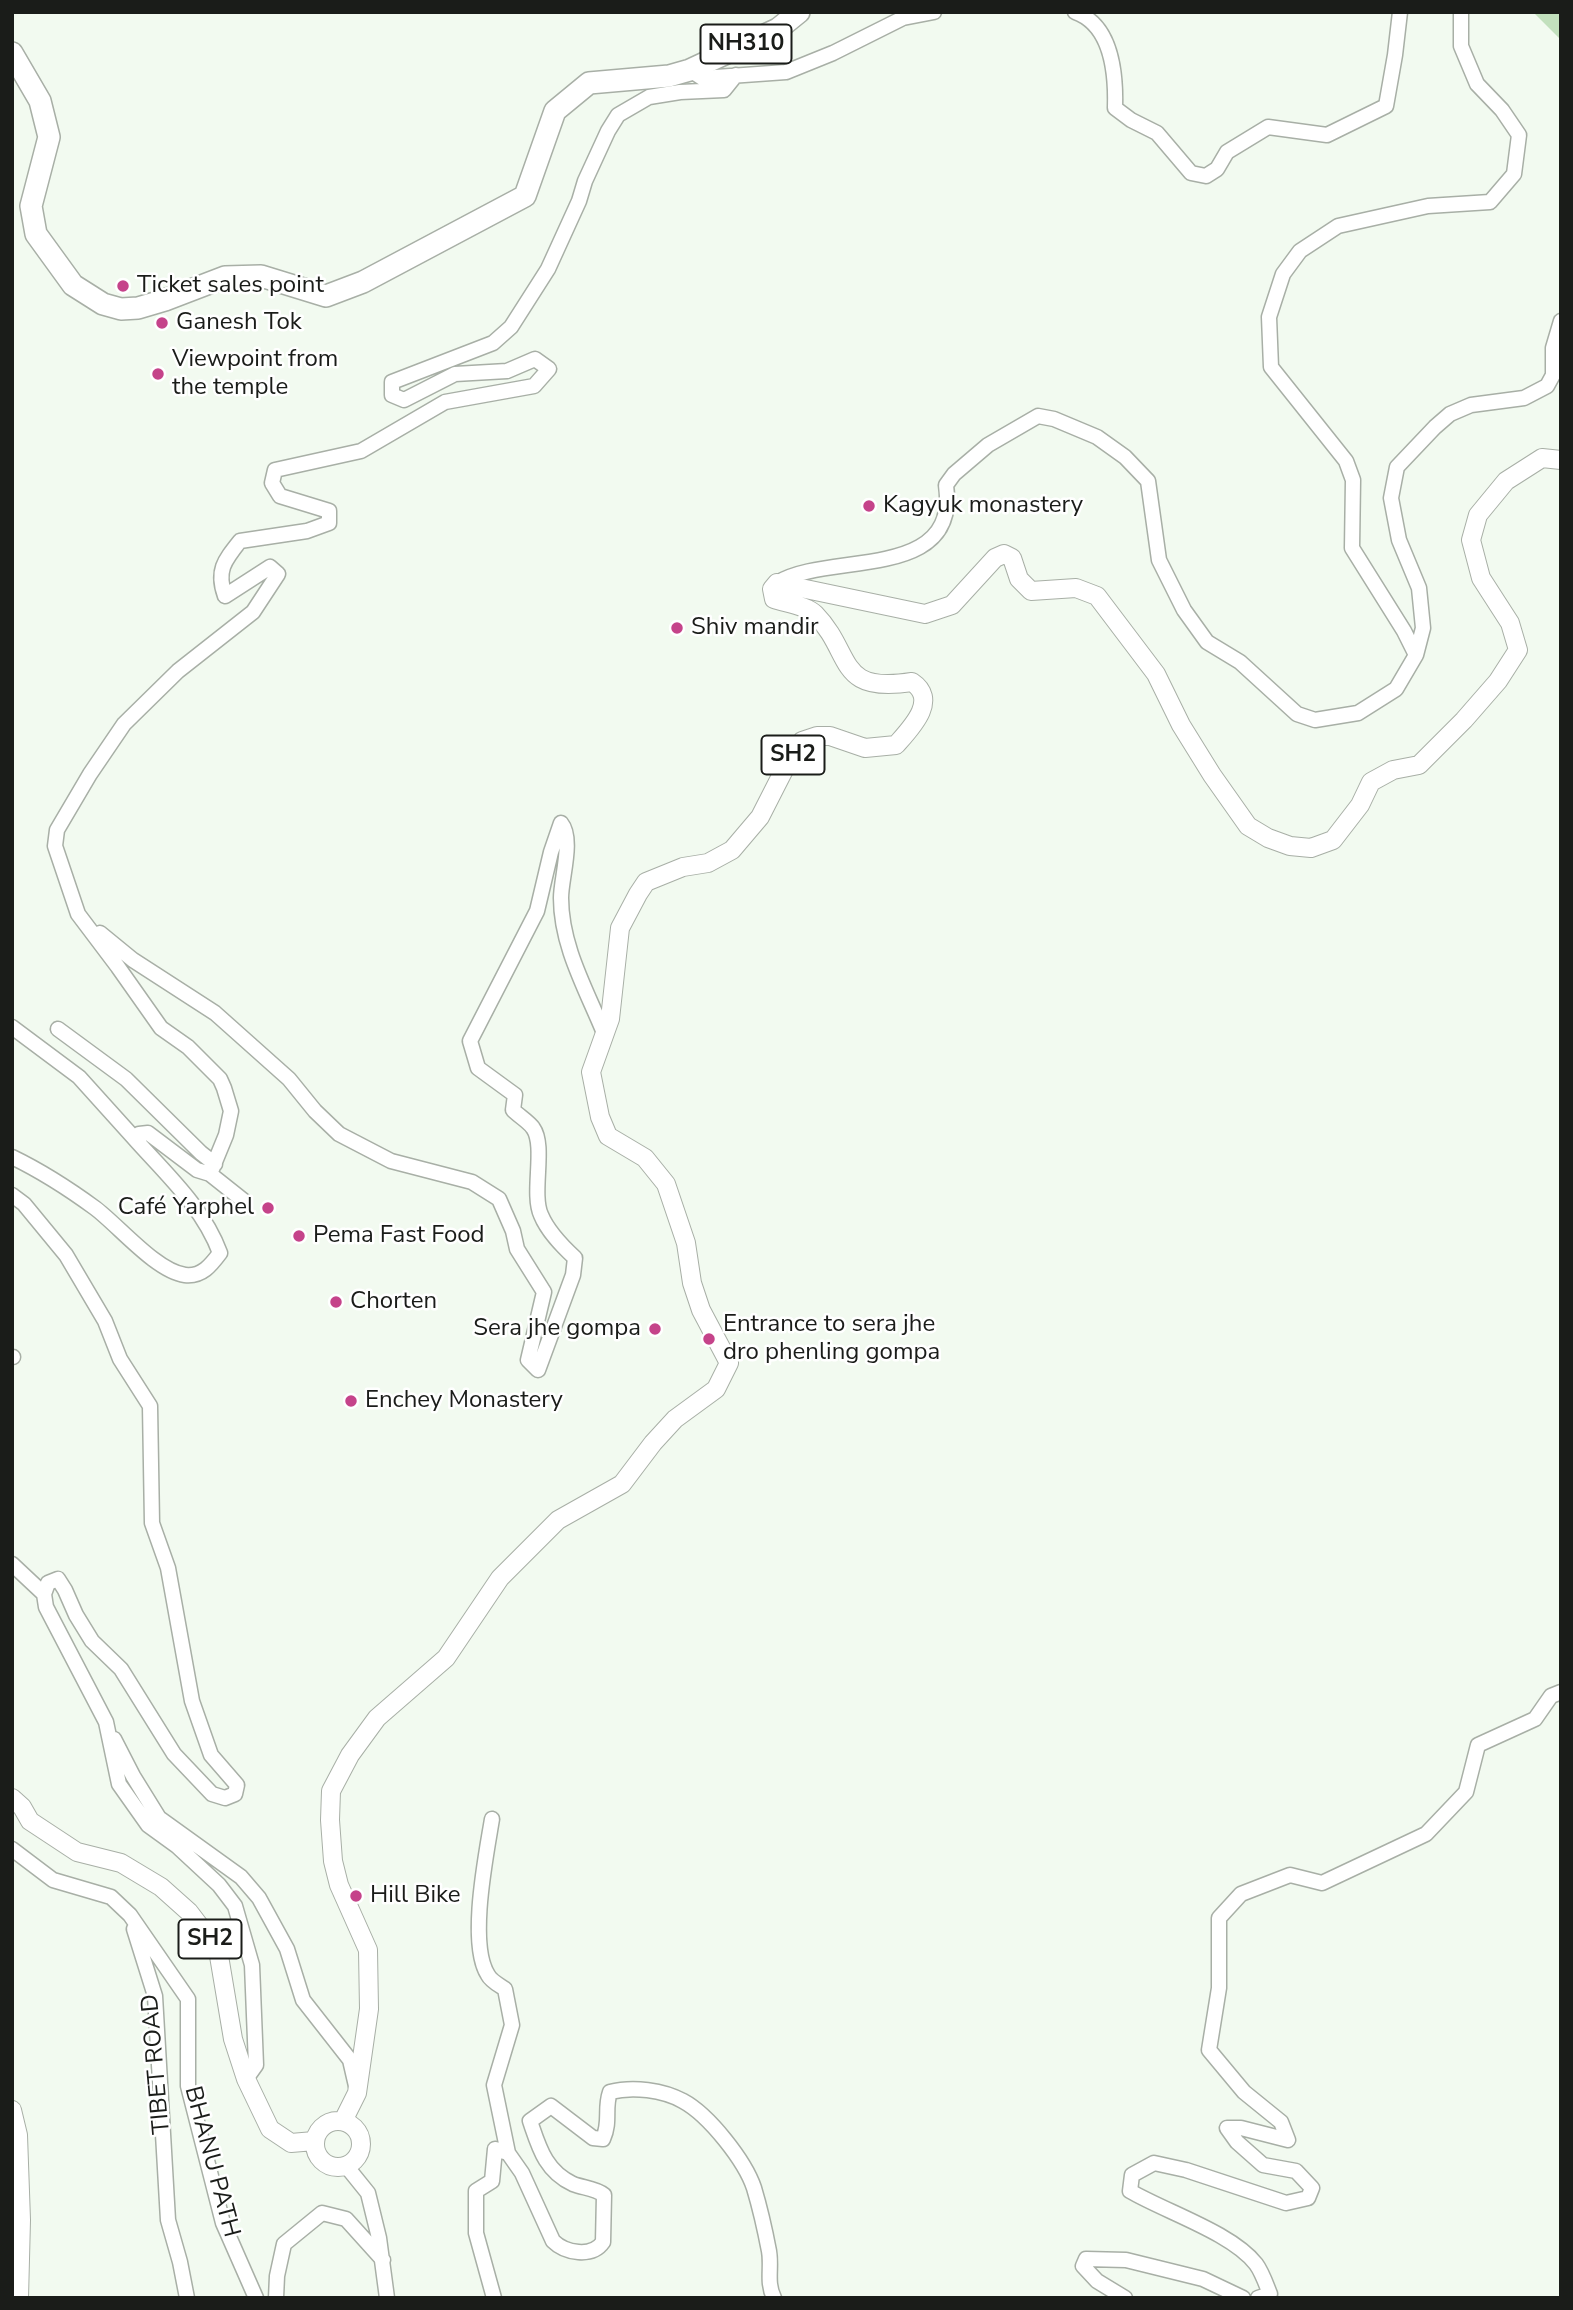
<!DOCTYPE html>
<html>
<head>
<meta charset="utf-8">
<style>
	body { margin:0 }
	#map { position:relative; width:1573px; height:2310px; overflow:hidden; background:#f2faf0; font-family:"Nunito Sans",sans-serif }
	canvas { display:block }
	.frame { position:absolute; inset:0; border:14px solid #1a1c19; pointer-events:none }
</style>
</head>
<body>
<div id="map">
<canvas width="1573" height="2310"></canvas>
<div class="frame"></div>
</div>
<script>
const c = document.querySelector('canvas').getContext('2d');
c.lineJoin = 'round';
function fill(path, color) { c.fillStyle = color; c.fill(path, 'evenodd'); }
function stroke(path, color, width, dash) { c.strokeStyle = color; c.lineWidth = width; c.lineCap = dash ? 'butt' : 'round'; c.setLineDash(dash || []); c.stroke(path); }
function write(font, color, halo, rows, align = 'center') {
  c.font = font + ' "Nunito Sans",sans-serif'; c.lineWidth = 5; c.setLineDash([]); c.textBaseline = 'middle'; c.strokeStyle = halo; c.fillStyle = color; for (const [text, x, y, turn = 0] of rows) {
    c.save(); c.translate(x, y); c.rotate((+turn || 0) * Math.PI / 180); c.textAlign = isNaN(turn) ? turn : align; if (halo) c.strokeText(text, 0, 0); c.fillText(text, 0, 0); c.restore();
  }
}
const green = new Path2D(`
	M1533,12H1561V40Z`);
const minor = new Path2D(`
	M1075,12C1112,25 1116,75 1115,108L1131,120L1157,133L1191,173L1206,176L1217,169L1227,152L1268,127L1327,135L1386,106L1395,55L1400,12
	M690,70L702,78L786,72L833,53L903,18L934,12
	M777,583C828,551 960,583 946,485L954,474L988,445L1038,416L1054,419L1097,437L1125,457L1148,481L1159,560L1184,610L1207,642L1240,662L1297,714L1315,720L1358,713L1396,689L1416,655L1404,631L1352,548L1353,480L1346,461L1271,367L1269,317L1283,274L1300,251L1338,226L1428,206L1490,202L1514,174L1519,135L1502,110L1477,84L1461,46V12
	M1416,655L1423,628L1419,588L1399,540L1391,498L1397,467L1435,427L1450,414L1471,405L1524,398L1547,386L1553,375V348L1561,321
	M100,933L133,960L215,1013L289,1079L315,1111L339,1134L391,1161L472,1182L499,1199L513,1231L517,1249L544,1292L528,1360L538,1370L573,1275L575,1258C562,1246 548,1232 541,1215C531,1193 546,1146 533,1128C529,1122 519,1116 513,1110L515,1095L478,1068L470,1041L537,911L551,852L561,823C574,839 561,878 561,898C561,946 586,989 604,1033
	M12,1027L79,1077L134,1138
	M58,1029L126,1079L201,1153L215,1164
	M12,1157C41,1171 69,1189 95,1208C119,1226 156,1271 185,1275C202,1277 211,1265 220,1253C203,1207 166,1174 134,1138L139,1134L148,1133L197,1170L210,1174L226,1135L231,1111L224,1088L220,1079L188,1047L161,1028L118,967L78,914L55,846L57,830L90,774L124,724L178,671L253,612L278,574L270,567L225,596C216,571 224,561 240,541L307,531L329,523V511L280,496L272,483L275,470L361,451L445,402L534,386L549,369L535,359L507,371L455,374L404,400L392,395V382L493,343L511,327L548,269L579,201L585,181L608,131L618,115L649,97L680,92L724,90L736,75
	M210,1174L244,1201
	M12,1195L24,1204L66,1255L105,1321L120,1359L150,1406L152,1523L168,1568L192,1701L211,1755L237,1785L235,1794L225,1798L212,1794L174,1754L121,1669L92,1641L76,1615L65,1590L58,1579L48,1583L44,1594L46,1607L106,1722L119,1784L148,1825L177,1846L219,1885L235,1906L252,1965L256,2065L246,2079
	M12,1357H13
	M12,1564L44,1594
	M114,1739L133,1776L159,1818L241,1877L259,1898L287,1949L303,2000L350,2060L356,2086
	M492,1819C486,1856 468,1944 488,1975C491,1981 499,1985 505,1989L512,2025L494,2085L508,2153
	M12,1849L53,1880L111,1897L130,1915L188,1999V2086L223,2223L256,2298
	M134,1929L155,1996L168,2220L180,2262L187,2298
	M347,2167L368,2193L379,2238L387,2298
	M276,2298L277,2276L284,2244L322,2213L346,2219L383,2260
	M494,2298L476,2233V2191L492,2181L495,2149L508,2153L522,2173L553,2241C565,2253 592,2258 603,2242L604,2195C595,2188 583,2188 573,2184C545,2171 539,2147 530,2121L551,2106L593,2138L603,2139C611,2121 604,2109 610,2092C633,2086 663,2090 683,2101C709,2115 745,2161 754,2188C760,2208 765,2230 769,2251C772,2268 766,2282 774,2298
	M1125,2298L1097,2281L1083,2266L1086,2259L1126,2260L1203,2279L1243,2298
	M1258,2298L1270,2294C1266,2284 1262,2272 1256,2264C1232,2233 1166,2212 1130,2191L1132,2175L1154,2163L1186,2170L1286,2203L1308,2198L1312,2188L1296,2171L1263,2165L1237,2142L1227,2128H1241L1288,2140L1281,2122L1244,2092L1209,2050L1219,1988V1918L1241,1894L1290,1875L1322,1883L1426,1834L1466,1792L1478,1745L1535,1719L1551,1696L1561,1692`);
const major = new Path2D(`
	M12,1798L22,1807L30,1821L77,1852L121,1863L161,1887L189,1912L218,1950L233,2039L246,2079L270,2129L291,2143L314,2141
	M12,2110L18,2135L21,2220L19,2298
	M315 2144a23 23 0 1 1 46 0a23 23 0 1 1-46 0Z
	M343,2121L357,2093L369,2009L368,1950L339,1885L333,1861L330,1820L331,1791L350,1755L377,1718L446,1658L500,1578L558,1520L622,1484L653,1443L675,1419L716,1389L729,1363L701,1310L692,1283L686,1243L666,1184L645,1158L608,1136L600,1117L591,1072L610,1019L620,928L638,894L646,882L683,867L708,863L732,850L760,817L785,768L802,741L817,736H830L865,748L896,745C911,728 939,700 912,682C835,694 854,654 815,614C807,606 786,603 774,599L772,589L777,583L925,614L952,605L995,558L1004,554L1012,558L1019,579L1031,591L1076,588L1097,596L1156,674L1181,725L1212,775L1248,826L1268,838L1290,846L1311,848L1333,840L1360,805L1371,782L1393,770L1419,765L1464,720L1498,681L1518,650L1510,623L1481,578L1471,540L1478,515L1506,481L1542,458L1561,460`);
const highway = new Path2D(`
	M12,53L40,101L49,137L31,206L36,234L73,285L103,304L121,309L138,308L165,300L225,277L261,276L326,296L363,282L525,196L555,111L589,83L669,76L690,70L778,29L799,12`);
const markers = [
	[123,286,7,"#c5438a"],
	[162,323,7,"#c5438a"],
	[158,374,7,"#c5438a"],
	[869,506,7,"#c5438a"],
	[677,628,7,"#c5438a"],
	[268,1208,7,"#c5438a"],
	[299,1236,7,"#c5438a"],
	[336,1302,7,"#c5438a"],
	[655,1329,7,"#c5438a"],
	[709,1339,7,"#c5438a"],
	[351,1401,7,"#c5438a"],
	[356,1896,7,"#c5438a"]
];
const shields = [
	[746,44,91],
	[793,755,63],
	[210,1939,63]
];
const shieldNames = [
	["NH310",746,44],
	["SH2",793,755],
	["SH2",210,1939]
];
const poiNames = [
	["Ticket sales point",137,286],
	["Ganesh Tok",176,323],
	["Viewpoint from",172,360],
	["the temple",172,388],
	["Kagyuk monastery",883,506],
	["Shiv mandir",691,628],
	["Café Yarphel",254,1208,"right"],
	["Pema Fast Food",313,1236],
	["Chorten",350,1302],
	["Entrance to sera jhe",723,1325],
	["dro phenling gompa",723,1353],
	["Sera jhe gompa",641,1329,"right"],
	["Enchey Monastery",365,1401],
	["Hill Bike",370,1896]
];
const streetNames = [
	["TIBET ROAD",157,2064,-95],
	["BHANU PATH",211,2162,75]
];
fill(green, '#c2e0bd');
stroke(minor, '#a8afa6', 17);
stroke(major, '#a8afa6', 20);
stroke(highway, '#a8afa6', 24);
stroke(minor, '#fff', 14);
stroke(major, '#fff', 18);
stroke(highway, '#fff', 21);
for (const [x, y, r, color] of markers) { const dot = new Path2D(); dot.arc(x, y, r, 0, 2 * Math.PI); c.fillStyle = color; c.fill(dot); stroke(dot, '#fff', 2.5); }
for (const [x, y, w] of shields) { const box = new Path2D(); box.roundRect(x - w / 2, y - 19.5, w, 39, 5); c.fillStyle = '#fff'; c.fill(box); stroke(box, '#1a1c19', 2); }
write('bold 23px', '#1a1c19', null, shieldNames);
write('24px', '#1a1c19', '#fff', poiNames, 'left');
write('24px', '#1a1c19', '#fff', streetNames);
</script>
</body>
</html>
